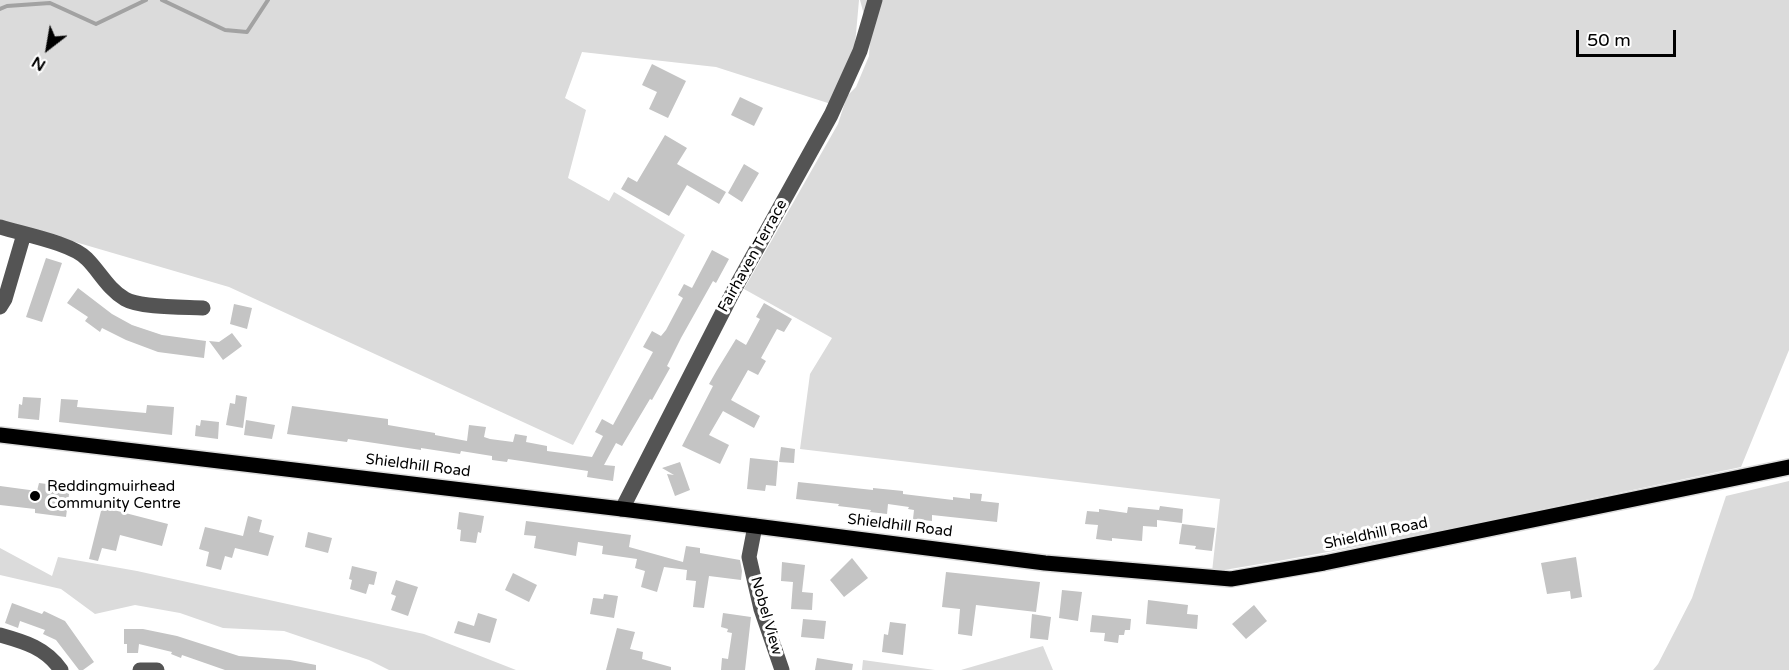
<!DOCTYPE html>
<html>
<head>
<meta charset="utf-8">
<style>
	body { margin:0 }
	#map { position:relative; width:1789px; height:670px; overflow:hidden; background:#fff; font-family:"Varela Round",sans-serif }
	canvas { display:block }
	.north { position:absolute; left:18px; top:18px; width:60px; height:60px; -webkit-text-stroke:4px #fff; paint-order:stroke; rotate:211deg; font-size:16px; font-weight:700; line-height:24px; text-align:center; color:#000 }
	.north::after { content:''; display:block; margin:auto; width:21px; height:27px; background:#000; clip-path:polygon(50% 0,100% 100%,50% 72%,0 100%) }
	.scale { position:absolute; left:1576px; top:30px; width:100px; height:27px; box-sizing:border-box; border:3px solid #000; border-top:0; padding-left:8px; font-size:18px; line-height:21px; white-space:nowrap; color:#000; -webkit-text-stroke:4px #fff; paint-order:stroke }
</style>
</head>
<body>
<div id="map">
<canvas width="1789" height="670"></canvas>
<div class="north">N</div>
<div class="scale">50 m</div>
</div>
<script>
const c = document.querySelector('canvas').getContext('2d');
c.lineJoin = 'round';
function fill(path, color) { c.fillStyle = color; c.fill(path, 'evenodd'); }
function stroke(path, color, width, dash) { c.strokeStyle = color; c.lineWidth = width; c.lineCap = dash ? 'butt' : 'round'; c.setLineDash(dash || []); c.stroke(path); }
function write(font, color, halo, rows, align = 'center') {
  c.font = font + ' "Varela Round",sans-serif'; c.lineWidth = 6; c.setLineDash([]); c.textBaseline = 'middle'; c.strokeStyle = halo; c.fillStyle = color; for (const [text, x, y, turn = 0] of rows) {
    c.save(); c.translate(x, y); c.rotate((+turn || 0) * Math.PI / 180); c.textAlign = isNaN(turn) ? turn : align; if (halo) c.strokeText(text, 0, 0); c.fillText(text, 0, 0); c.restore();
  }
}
const green = new Path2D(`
	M0,0H859L855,45L831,104L716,67L582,52L565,98L586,110L568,178L609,201L614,192L685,235L573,445L229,287L0,220Z
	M860,0H1789V350L1741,467C1565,504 1389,544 1212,572L1220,499L800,449L810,374L832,338L744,289L838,124L847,96L856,87L869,56L870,37Z
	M1789,481V670H1653L1658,664L1692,598L1726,496Z
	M0,548L52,576L58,557L137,571L424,634L516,670H389L369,660L284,631L223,628L180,613L135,605L95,614L61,589L0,575Z
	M1043,646L1053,670H961Z
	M863,660L935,670H862Z`);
const stream = new Path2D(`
	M162,0L225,30L247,32L268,0
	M0,9L7,6L50,3L96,24L146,0`);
const building = new Path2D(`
	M652,64L686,81L668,118L649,109L657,92L642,85Z
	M740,97L763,108L754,126L731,115Z
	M665,135L687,148L677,164L726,192L719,204L687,185L669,216L621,189L628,177L637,182Z
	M744,164L759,173L742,202L728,193Z
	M712,250L729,259L716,283L713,281L681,338L667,366L670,368L652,400L650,399L622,446L616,443L604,465L615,466L613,481L587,477L588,471L508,459L507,462L492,460V456L461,451L460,454L421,448V450L348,439L347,442L287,434L292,406L388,419V425L435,433V435L467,441L469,425L486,427L484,437L490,439L513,442L515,434L527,436L526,442L547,446V451L592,457L603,436L595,432L602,419L613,425L653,352L643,347L652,331L661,336L666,330L683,298L678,295L684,284L692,288Z
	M46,258L62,263L42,322L26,317Z
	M78,288L112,314L132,325L162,335L206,341L204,358L158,352L126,340L102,328L100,332L85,321L88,317L67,303Z
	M764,303L792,319L784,332L777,329L761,358L766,361L758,375L748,370L731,400L760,416L754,428L723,411L709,435L729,445L720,464L682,446L713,386L709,384L717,370L736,339L746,345L760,319L756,317Z
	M234,304L252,308L247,329L230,324Z
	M232,333L242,346L223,360L209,341L219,342Z
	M236,395L247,397L243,428L226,425L230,403L235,404Z
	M23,397L41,398L39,420L18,418L19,404L22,405Z
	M61,399L78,400L77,407L146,413L147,405L174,407L172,435L59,422Z
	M201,420L219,422L218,439L195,436L196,425L200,426Z
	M246,420L275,425L272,439L244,435Z
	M781,447L795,449L794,463L779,462Z
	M750,458L778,461L776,486L766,485L765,491L747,489Z
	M680,462L690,490L675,496L667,474L674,475L662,468Z
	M798,482L873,490V488L903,491V494L953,500V497L970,499V493L982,494L981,501L999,503L997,522L932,515V521L913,519L914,510L908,509L909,507L888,504L887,514L870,512L871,510L838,506L839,504L796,499Z
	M39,483L70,487L66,517L35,513V509L0,505V486L37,491Z
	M1160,506L1183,509L1182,523L1157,520V527L1143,526L1142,541L1112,538V541L1096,539L1098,525L1085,524L1087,511L1099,512V509L1127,513L1128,507L1159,510Z
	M102,507L168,524L162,546L120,535L116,551L102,548L98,561L89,559Z
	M459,512L484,516L481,533L478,532L476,543L460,541L461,530L457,529Z
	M248,516L262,520L259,532L274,536L268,556L235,548L232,558L225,556L221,570L206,566L209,552L199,549L205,527L243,536Z
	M526,521L631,535L629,547L683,562L686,546L700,548V553L740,560L742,571L741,580L709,576L704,608L693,607L696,581L686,580L687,570L664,567L657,592L641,587L645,571L635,568L637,559L602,554L603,546L578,542L576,556L534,548L536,536L524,535Z
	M1182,524L1215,528L1212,551L1195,549L1196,546L1179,544Z
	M308,532L332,538L328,553L305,547Z
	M1576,557L1582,597L1571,599L1570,591L1547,594L1541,563Z
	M852,558L868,578L844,597L830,580Z
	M782,562L805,565L802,592L813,593L812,610L791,609L793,582L781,581Z
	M352,566L377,572L374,585L369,584L366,594L350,589L352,580L349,579Z
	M946,572L1040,582L1036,612L976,605L972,636L958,634L960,609L942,607Z
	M513,573L537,585L529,602L505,590Z
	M396,580L418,587L408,616L391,610L396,596L391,594Z
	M1062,590L1082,592L1078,621L1059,618Z
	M604,594L618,596L614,618L590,614L593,598L603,599Z
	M1148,600L1188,605L1187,614L1198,615L1197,629L1146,624Z
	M12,603L42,614L44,611L65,621L94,662L83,670H79L56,640L43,634L45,630L20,621L18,628L5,623Z
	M1254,605L1267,621L1246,639L1232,624Z
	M478,613L497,619L490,643L454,633L458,621L474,626Z
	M723,613L751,617L745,670H721L722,658L728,659L732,633L727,632L728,629L721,627Z
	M1032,614L1051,617L1048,640L1030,638Z
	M1092,615L1131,619L1130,630H1125L1124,635H1119L1118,643L1104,641L1105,633L1090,632Z
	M803,619L826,621L824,639L801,637Z
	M890,622L906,624L903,655L882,652L884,634L888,635Z
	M617,628L635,632L630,649L643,652L642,659L671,667V670H606Z
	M124,629H143L177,636L239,656L290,660L316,665V670H225L182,655L181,658L171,654L172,652L139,644L138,653H127V644H124Z
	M817,658L853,664L852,670H815Z`);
const minor = new Path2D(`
	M0,227C22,234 72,243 87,259C100,272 108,289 125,299C140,308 185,307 203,308
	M0,307L5,299L24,234
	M622,509L734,290L831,115L860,51L875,0
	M755,526L749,557L761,609L782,670
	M0,635C25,642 46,648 61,670
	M140,670H157`);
const major = new Path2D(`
	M0,435L622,509L1045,563L1231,579L1324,563L1789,467`);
const markers = [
	[35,496,6,"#000"]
];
const streetNames = [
	["Fairhaven Terrace",753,256,-61],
	["Shieldhill Road",418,466,7],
	["Shieldhill Road",900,526,7],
	["Shieldhill Road",1376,534,-12],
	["Nobel View",766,616,74]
];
const poiNames = [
	["Reddingmuirhead",47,487],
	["Community Centre",47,504]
];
fill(green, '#dbdbdb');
stroke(stream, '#a2a2a2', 4);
fill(building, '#c4c4c4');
stroke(major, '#dbdbdb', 18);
stroke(minor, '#545454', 15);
stroke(major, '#000', 15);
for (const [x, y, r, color] of markers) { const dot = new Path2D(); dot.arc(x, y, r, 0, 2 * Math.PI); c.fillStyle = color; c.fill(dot); stroke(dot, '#fff', 2); }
write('15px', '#000', '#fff', streetNames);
write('15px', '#000', '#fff', poiNames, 'left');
</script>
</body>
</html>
